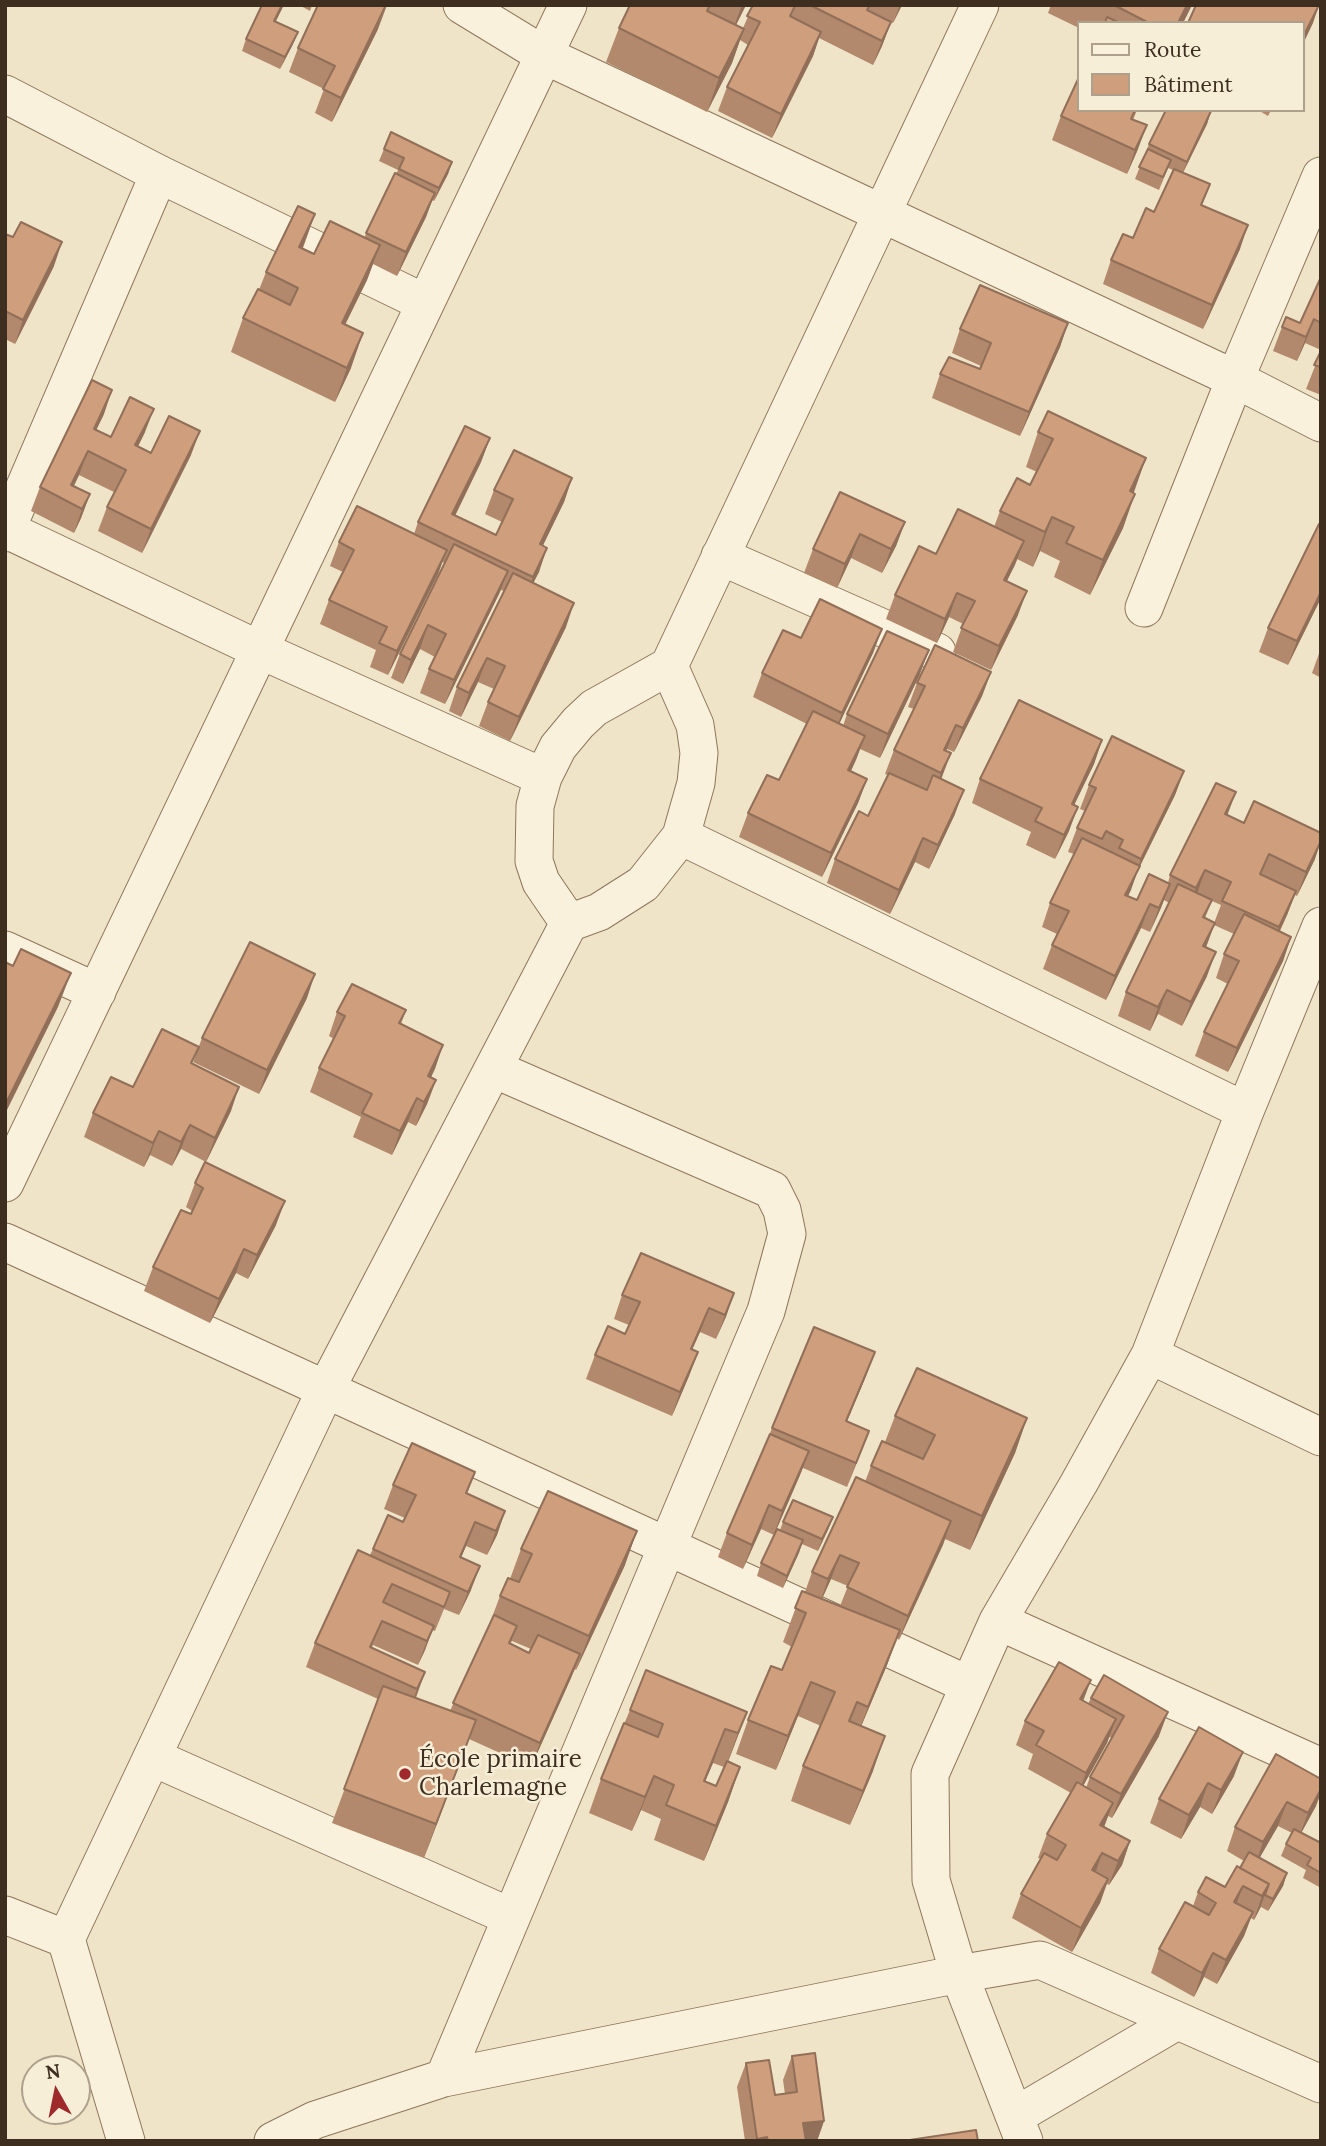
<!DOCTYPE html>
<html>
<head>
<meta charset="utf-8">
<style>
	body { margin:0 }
	#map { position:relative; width:1326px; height:2146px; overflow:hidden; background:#f0e4c8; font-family:Lora,serif }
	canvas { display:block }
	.frame { position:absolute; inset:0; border:7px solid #3d2e20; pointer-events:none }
	.legend { position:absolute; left:1077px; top:21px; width:228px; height:91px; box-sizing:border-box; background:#f7eed8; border:2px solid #ada18e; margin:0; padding:9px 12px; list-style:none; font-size:21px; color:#3d2e20 }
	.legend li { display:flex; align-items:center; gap:14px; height:35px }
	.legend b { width:35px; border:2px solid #ada18e }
	.north { position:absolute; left:21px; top:2055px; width:70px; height:70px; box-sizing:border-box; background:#f7eed8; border:2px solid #ada18e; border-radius:50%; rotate:351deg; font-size:19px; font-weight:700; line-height:28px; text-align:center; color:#3d2e20 }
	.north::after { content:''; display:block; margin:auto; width:24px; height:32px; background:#9e2a2b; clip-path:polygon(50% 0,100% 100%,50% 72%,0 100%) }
</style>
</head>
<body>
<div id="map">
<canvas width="1326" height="2146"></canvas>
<div class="frame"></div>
<ul class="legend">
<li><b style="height:9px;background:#faf1dc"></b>Route</li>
<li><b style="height:19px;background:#cf9f7d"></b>Bâtiment</li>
</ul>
<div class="north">N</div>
</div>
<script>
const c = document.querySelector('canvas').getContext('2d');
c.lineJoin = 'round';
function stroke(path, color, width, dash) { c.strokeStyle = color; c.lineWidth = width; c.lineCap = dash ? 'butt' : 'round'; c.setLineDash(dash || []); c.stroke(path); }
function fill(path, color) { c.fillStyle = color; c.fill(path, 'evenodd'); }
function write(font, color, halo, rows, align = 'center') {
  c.font = font + ' Lora,serif'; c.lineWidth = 5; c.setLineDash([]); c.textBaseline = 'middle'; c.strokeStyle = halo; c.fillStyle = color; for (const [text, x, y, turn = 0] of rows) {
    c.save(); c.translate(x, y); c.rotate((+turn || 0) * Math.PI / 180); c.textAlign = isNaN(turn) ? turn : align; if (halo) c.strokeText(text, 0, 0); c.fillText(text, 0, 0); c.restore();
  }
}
const minor = new Path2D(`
	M462,5L544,55L1235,379L1321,423
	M5,94L159,174L425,303
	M5,529L260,650L543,777
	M5,533L159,174
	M720,556L937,652
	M1144,608L1235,379L1321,176
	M669,666L695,725L699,753L696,783L681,836L643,884L599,912L569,923L541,882L534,861L535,806L543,777L558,747L578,723L594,708L669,666L980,5
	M681,836L1245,1111
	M5,950L97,992
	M5,1183L568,5
	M5,1242L969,1685
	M1150,1355L1321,1437
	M998,1621L1321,1767
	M152,1757L511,1917
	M5,1915L66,1939
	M444,2078L766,1311L787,1234L782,1210L772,1190L494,1069
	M1015,2116L1177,2021
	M126,2141L66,1939L326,1389L569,923
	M273,2141L315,2120L444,2078L959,1974L1040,1960L1321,2084
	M1024,2141L959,1974L931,1880L930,1774L998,1621L1079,1483L1150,1355L1245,1111L1321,926`);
const wall = new Path2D(`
	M299,5H312L310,11Z
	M630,5H746L736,25L743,28L753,5H902L893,23L891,22L882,46L873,65L819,38L813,56L772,138L718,111L727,87L748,45L740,40L732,63L707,112L606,62L619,28Z
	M1051,5H1192L1183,23H1079V28L1048,13Z
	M276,22L293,44L280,69L242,51L246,39Z
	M378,29L332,122L315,113L324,89L289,72L298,48Z
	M1137,110L1133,120L1138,149L1127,174L1052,140L1061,116Z
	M1258,110H1271L1268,116Z
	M1211,111L1207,124L1183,173L1210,184L1202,205L1240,249L1203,329L1103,284L1111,260L1133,238L1154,212L1173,170L1168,168L1159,190L1135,179L1149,144Z
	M384,149L452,162L448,174L434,201L432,200L426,217L397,276L373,264L367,280L345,325L351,368L335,402L231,352L243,318L259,290L266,272L315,214L303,248L314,254L364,238L398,170L379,161Z
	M5,234L13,237L54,266L15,344L5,339Z
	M1321,277V350L1305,343L1297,361L1273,351L1282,327L1300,323Z
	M1068,323L1060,347L1020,436L932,398L940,374L980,369L981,366L952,353L960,329Z
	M1321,351V395L1306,389Z
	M1048,411L1134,493L1123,528L1090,595L1054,577L1060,561L1040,551L1033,567L1017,559L1007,581L1018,615L991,670L953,652L963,624L949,617L937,643L886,619L895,595L936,554L994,527L1000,511L1030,485L1037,472L1026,467L1038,432Z
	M104,414L96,430L111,437L145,432L138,446L151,453L191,455L142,553L98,531L107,507L114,492L79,475L74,486L90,494L81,518L74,533L31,511L40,487Z
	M490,438L481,462L455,516L496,535L502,522L485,514L494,490L572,478L564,502L543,545L539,572L533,583L566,627L510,741L479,726L488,702L494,689L478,682L461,717L449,711L457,687L504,591L501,590L445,704L420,693L429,669L435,657L420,649L403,684L391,678L400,654L445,563L442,562L438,574L388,675L370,667L376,650L320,624L329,600L343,572L330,566L339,542L414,534L418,522Z
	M905,522L896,546L882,573L851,558L837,588L804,573L813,549Z
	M1321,598L1288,665L1259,652L1268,628Z
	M882,629L873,653L839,724L843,726L847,714L920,674L880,758L860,749L851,771L867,779L858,803L822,877L739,837L748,813L779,780L807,724L753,697L762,673L801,638Z
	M1321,648V678L1312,673Z
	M991,672L982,696L954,752L947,749L946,751L941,779L955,814L929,869L915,862L890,914L827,883L835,859L868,816L888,775L885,774L894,750L914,709L908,707L917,683Z
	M1102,740L1094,764L1074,805L1069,831L1055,859L1026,845L1031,832L972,803L980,779Z
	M1184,771L1175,795L1138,870L1128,896L1137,900L1168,883L1170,875L1227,815L1315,859L1297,896L1295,895L1287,915L1280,931L1291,937L1283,961L1228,1072L1195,1056L1204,1032L1228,984L1216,978L1224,954L1234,934L1214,925L1206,947L1207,976L1182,1026L1158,1014L1150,1031L1118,1016L1126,992L1169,903L1164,900L1150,932L1141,928L1106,1000L1043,969L1052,945L1057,934L1042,927L1050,903L1074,854L1068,852L1077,828L1085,811L1080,809L1089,785ZM1212,901L1221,905L1214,923L1205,918Z
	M307,998L259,1094L193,1062L202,1038Z
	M406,1010L401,1024L443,1045L431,1077L436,1080L427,1104L416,1126L408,1122L392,1155L353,1137L361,1117L310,1092L319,1068L334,1039L329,1036L337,1012Z
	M192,1064L231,1111L206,1162L181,1149L172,1166L150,1155L144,1167L84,1137L93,1113L133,1087Z
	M195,1183L276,1225L248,1279L236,1273L210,1323L144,1291L153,1267L192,1211L186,1207Z
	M734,1293L716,1339L700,1332L692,1349L698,1352L689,1376L672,1416L586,1379L595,1355L625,1334L629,1325L614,1319L622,1295Z
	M866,1376L847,1421L869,1431L847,1487L803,1468L774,1535L761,1529L743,1569L718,1557L727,1533L766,1444L772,1428Z
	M895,1416L1027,1418L1015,1453L970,1550L945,1539L899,1640L897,1638L887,1665L861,1726L873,1771L850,1825L791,1801L803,1766L821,1726L798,1716L776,1770L736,1754L748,1720L782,1670L792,1647L783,1642L802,1591L805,1592L812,1572L865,1482L871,1466L885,1442ZM831,1579L848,1586L840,1606L822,1599Z
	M475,1472L467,1494L505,1511L497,1535L487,1555L466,1546L461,1557L471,1590L459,1615L444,1609L435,1631L432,1630L425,1650L418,1665L373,1645L372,1648L425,1672L416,1698L450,1711L491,1620L500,1596L510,1579L521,1549L625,1565L576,1670L575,1669L531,1767L469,1739L424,1858L332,1823L378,1699L306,1667L315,1643L370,1555L373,1549L403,1522L405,1518L384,1509L393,1485ZM512,1641L531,1649L529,1653L510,1644Z
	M833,1517L818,1551L802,1544L783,1588L757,1576L761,1563L780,1530L783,1522Z
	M1091,1698L1159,1736L1112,1818L1108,1816L1104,1827L1130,1841L1122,1865L1109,1885L1107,1884L1100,1903L1072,1952L1012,1918L1021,1894L1041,1859L1038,1858L1047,1834L1071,1793L1028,1769L1033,1754L1016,1745L1025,1721L1083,1701L1088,1704ZM1109,1737L1112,1738L1090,1777L1086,1788L1083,1786L1107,1743Z
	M630,1710L747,1712L728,1762L740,1767L728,1802L704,1861L654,1840L661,1819L641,1810L632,1831L589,1813L601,1779ZM713,1763L724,1767L716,1786L705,1781Z
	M1199,1727L1234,1776L1212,1814L1200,1807L1181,1839L1150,1823L1159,1799Z
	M1276,1754L1316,1806L1301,1833L1321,1843V1888L1303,1878L1306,1870L1281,1856L1286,1844L1292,1833L1278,1826L1259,1858L1287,1873L1283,1886L1268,1911L1261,1907L1254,1920L1251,1918L1244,1936L1217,1984L1204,1977L1194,1997L1151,1973L1159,1949L1193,1906L1198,1892L1225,1887L1240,1868L1244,1861L1227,1851L1235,1827Z
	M792,2056L824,2121L817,2141H745L737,2087L746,2063L775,2095L785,2094L783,2080Z`);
const shadedWall = new Path2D(`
	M282,5H284L270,33L274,21Z
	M387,5L378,29L332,122L341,98Z
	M742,5H746L730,37Z
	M900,5H902L893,23Z
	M1187,5H1192L1183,23H1178Z
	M1319,5L1313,23L1303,44V37Z
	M891,22L882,46L873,65L882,41Z
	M744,29L732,63L707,112L719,78Z
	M298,32L293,44L280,69L285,57Z
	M821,32L813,56L772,138L781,114Z
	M1211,111L1207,124L1182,174L1187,162Z
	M1147,125L1138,149L1127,174L1135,150Z
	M452,162L448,174L434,201L439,188Z
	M435,193L426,217L397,276L406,252Z
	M315,214L302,249L299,247Z
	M1248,225L1240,249L1203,329L1212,305Z
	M62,242L54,266L15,344L23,320Z
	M380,245L367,280L329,357L342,323Z
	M1314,319L1305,343L1297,361L1306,337Z
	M1068,323L1060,347L1020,436L1029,412Z
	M363,333L351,368L335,402L347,368Z
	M112,390L104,414L85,453L94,429Z
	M154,409L145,432L127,469L135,445Z
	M200,431L191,455L142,553L151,529Z
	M490,438L481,462L444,538L452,514Z
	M88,451L79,475L66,501L71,485Z
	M1146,458L1134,492L1118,525L1130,491Z
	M572,478L564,502L532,568L540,544Z
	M90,494L81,518L74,533L82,509Z
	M1135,494L1123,528L1090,595L1103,560Z
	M1052,517L1040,551L1033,567L1045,532Z
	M905,522L896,546L882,573L891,549Z
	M860,534L851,558L837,588L845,564Z
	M1024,541L1015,565L995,604L1004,580Z
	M547,548L539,572L524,601L533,577Z
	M447,550L438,574L388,675L397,651Z
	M508,571L499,594L445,704L454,680Z
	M1027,591L1018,615L991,670L999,646Z
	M1321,592V598L1288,665L1297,641Z
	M957,593L949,617L937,643L945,619Z
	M574,603L566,627L510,741L519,717Z
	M428,625L420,649L403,684L411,660Z
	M882,629L873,653L833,737L842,713Z
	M929,650L920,674L880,758L888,734Z
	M487,658L478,682L461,717L469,693Z
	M991,672L982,696L954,752L963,728Z
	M956,725L947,749L935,774L944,750Z
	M865,736L856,760L840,794L848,770Z
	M1102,740L1094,764L1063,828L1072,804Z
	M951,753L942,777L932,797L941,773Z
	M1184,771L1175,795L1138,870L1131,890L1117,919L1125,895L1135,877L1141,859Z
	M867,779L858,803L822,877L831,853Z
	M964,790L955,814L929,869L938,845Z
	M1236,792L1227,816L1225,814Z
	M1078,807L1069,831L1055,859L1064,835Z
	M923,838L915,862L890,914L899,890Z
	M1321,841L1315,859L1297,896L1306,872Z
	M1205,870L1197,894L1188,912L1196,888Z
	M1170,884L1161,908L1150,932L1159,908Z
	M1296,891L1287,915L1270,951L1279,927Z
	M1150,904L1141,928L1106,1000L1115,976Z
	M1215,923L1206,947L1194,970L1203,946Z
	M1291,937L1283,961L1228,1072L1237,1048Z
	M1216,952L1207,976L1182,1026L1191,1002Z
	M71,973L58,1007L5,1114V1105Z
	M315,974L307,998L259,1094L267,1070Z
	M1167,990L1158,1014L1150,1031L1158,1007Z
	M443,1045L435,1069L420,1100L428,1076Z
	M436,1080L427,1104L416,1126L424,1102Z
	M239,1087L231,1111L206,1162L215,1138Z
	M417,1098L408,1122L392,1155L400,1131Z
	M190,1125L181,1149L172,1166L181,1142Z
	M159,1131L150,1155L144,1167L153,1143Z
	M285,1201L276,1225L248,1279L257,1255Z
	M244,1249L236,1273L210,1323L219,1299Z
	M734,1293L726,1317L716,1339L725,1315Z
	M709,1308L700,1332L682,1373L691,1349Z
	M698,1352L689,1376L672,1416L680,1392Z
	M875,1352L866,1376L837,1445L846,1421Z
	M1027,1418L1015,1453L970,1550L982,1516Z
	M869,1431L860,1455L847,1487L856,1463Z
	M809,1451L800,1475L774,1535L782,1511Z
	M769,1505L761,1529L743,1569L752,1545Z
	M505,1511L497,1535L487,1555L496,1531Z
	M833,1517L828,1530L818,1551L822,1539Z
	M951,1521L943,1545L899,1640L908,1616Z
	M475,1522L466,1546L451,1581L460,1557Z
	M637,1531L625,1565L576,1670L589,1636Z
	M803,1540L799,1553L783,1588L787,1576Z
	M840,1555L831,1579L820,1603L828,1579Z
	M480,1566L471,1590L459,1615L468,1592Z
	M434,1626L425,1650L418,1665L427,1641Z
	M900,1630L887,1665L855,1741L868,1707Z
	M580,1654L571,1678L531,1767L540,1743Z
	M425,1672L416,1696L409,1713L417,1689Z
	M1091,1680L1082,1704L1080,1699Z
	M811,1682L798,1716L776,1770L788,1736Z
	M747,1712L734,1746L726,1767L738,1733Z
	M1168,1712L1159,1736L1112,1818L1121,1794Z
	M1116,1719L1107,1743L1077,1797L1086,1773Z
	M476,1720L463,1755L424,1858L436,1824Z
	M725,1729L713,1763L691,1815L704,1781Z
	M885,1736L873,1771L850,1825L863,1791Z
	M1243,1752L1234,1776L1212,1814L1221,1790Z
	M740,1767L728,1802L704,1861L716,1826Z
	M654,1776L641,1810L632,1831L645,1797Z
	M1208,1783L1200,1807L1181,1839L1189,1815Z
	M1321,1789V1793L1316,1806L1299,1837L1308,1813Z
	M1287,1802L1278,1826L1255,1866L1263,1842Z
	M1113,1803L1104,1827L1100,1825Z
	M1130,1841L1122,1865L1109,1885L1118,1861Z
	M1102,1853L1094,1877L1092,1870Z
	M1287,1873L1283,1886L1268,1911L1273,1899Z
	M1108,1879L1100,1903L1072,1952L1081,1928Z
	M1269,1884L1260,1908L1254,1920L1262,1896Z
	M1243,1886L1234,1910V1902Z
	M1253,1912L1244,1936L1217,1984L1226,1960Z
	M1213,1953L1204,1977L1194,1997L1202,1973Z
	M824,2121L817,2141H797L803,2123Z
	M767,2137L766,2141H756L757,2139Z`);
const building = new Path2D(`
	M262,5H282L274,21L298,32L285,57L246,39Z
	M318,5H386L341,98L323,89L335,66L298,48Z
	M630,5H710L707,11L744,29L719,78L619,28Z
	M753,5H795V6L790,16L821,32L781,114L727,87L760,22L747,16Z
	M810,5H870L867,10L891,22L882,41Z
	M1114,5H1187L1178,23H1149Z
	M1196,5H1319L1303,37V23H1188Z
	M1107,17L1120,23H1105Z
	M1079,77V110H1135L1131,119L1147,125L1135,150L1061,116Z
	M1166,110H1209L1211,111L1187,162L1149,144Z
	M391,132L452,162L439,188L399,169L404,158L384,149Z
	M1148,149L1171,160L1163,177L1139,167Z
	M1174,169L1210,184L1201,205L1248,225L1212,305L1111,260L1123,234L1133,238L1146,208L1154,212Z
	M395,173L435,193L406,252L366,233Z
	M298,206L315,214L299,247L314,254L330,221L380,245L342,323L363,333L347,368L243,318L258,289L290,305L298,288L266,272Z
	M21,222L62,242L23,320L5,311V234L13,237Z
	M1321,277V323L1314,319L1306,337L1282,327L1286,317L1300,323Z
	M980,285L1068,323L1029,412L940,374L949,357L980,369L991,343L960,329Z
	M1321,351V367L1314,365Z
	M92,380L112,390L94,429L111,437L130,397L154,409L135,445L151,453L169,416L200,431L151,529L107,507L126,470L88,451L71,485L90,494L82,509L40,487Z
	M1048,411L1146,458L1130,491L1135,494L1103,560L1066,543L1074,527L1052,517L1045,532L1000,511L1017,478L1030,485L1053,439L1038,432Z
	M465,426L490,438L452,514L496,535L513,499L494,490L514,450L572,478L540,544L547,548L533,577L418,522Z
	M840,492L905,522L891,549L860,534L845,564L813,549Z
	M357,506L447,550L397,651L379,643L387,627L329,600L354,550L339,542Z
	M958,509L1024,541L1004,580L1027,591L999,646L961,628L975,601L957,593L945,619L895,595L919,546L936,554Z
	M1319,524H1321V592L1297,641L1268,628Z
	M454,544L508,571L454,680L429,669L446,634L428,625L411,660L400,654Z
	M513,573L574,603L519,717L488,702L505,666L487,658L469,693L457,687Z
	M820,599L882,629L842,713L762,673L783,630L801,638Z
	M887,631L929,650L888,734L847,714Z
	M935,645L991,672L963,728L956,725L944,750L951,753L941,773L894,750L925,686L917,683Z
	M1019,700L1102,740L1072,804L1078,807L1064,835L1035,821L1042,808L980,779Z
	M813,711L865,736L848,770L867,779L831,853L748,813L767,775L779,780Z
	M1112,736L1184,771L1141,859L1119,848L1123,840L1106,831L1102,839L1077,828L1096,788L1089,785Z
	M889,773L927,790L933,775L964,790L938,845L923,838L899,890L835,859L859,811L868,816Z
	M1216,783L1236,792L1225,814L1244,823L1254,801L1321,833V841L1306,872L1269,854L1260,874L1296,891L1279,927L1222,901L1231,882L1205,870L1196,888L1170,875Z
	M1082,838L1140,866L1125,895L1137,900L1149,874L1170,884L1159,908L1150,904L1115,976L1052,945L1069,911L1050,903Z
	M1178,884L1212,900L1203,917L1215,923L1203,946L1216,952L1191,1002L1167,990L1158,1007L1126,992Z
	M1244,914L1291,937L1237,1048L1204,1032L1239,961L1224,954Z
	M250,942L315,974L267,1070L202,1038Z
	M21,949L71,973L5,1105V962L13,966Z
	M352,984L406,1010L399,1023L443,1045L428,1076L436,1080L424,1102L417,1098L400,1131L362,1113L372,1094L319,1068L345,1016L337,1012Z
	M162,1029L199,1047L191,1063L239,1087L215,1138L190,1125L181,1142L159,1131L153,1143L93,1113L111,1077L133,1087Z
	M205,1162L285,1201L257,1255L244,1249L219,1299L153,1267L181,1210L191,1214L203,1188L195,1183Z
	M641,1253L734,1293L725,1315L709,1308L691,1349L698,1352L680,1392L595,1355L608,1326L625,1334L640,1302L622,1295Z
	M814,1327L875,1352L846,1421L869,1431L856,1463L772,1428Z
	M917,1368L1027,1418L982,1516L871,1466L882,1441L923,1459L935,1435L895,1416Z
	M770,1434L809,1451L782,1511L769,1505L752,1545L727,1533Z
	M412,1443L475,1472L466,1493L505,1511L496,1531L475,1522L460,1557L480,1566L468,1592L373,1549L388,1515L403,1522L416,1495L393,1485Z
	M856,1477L951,1521L908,1616L847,1587L859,1563L840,1555L828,1579L812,1572Z
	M548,1491L637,1531L589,1636L500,1596L508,1578L519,1582L532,1554L521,1549Z
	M793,1500L833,1517L822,1539L783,1522Z
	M777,1529L803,1540L787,1576L761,1563Z
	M358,1550L450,1592L444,1607L392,1584L383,1602L434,1626L427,1641L382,1621L370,1647L425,1672L417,1689L315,1643Z
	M802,1591L900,1630L868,1707L857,1702L849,1721L885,1736L863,1791L803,1766L835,1692L811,1682L788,1736L748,1720L771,1666L782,1670L806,1613L795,1608Z
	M494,1615L517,1626L509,1643L529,1653L538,1635L580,1654L540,1743L453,1703Z
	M1059,1662L1091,1680L1080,1699L1116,1719L1086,1773L1036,1745L1044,1731L1025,1721Z
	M646,1670L747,1712L738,1733L725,1729L704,1781L716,1786L727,1761L740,1767L716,1826L666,1805L674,1785L654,1776L645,1797L601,1779L624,1723L658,1737L663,1724L630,1710Z
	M1104,1675L1168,1712L1121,1794L1090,1777L1124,1716L1091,1698Z
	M383,1686L476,1720L436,1824L344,1789Z
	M1199,1727L1243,1752L1221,1790L1208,1783L1189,1815L1159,1799Z
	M1276,1754L1321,1779V1789L1308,1813L1287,1802L1263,1842L1235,1827Z
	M1077,1782L1113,1803L1100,1825L1130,1841L1118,1861L1102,1853L1092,1870L1108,1879L1081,1928L1021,1894L1044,1853L1057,1860L1066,1845L1047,1834Z
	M1294,1829L1321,1843V1873L1307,1865L1311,1858L1286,1844Z
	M1249,1852L1287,1873L1273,1899L1265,1895L1269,1884L1240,1868Z
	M1237,1866L1269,1884L1262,1896L1243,1886L1234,1902L1253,1912L1226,1960L1213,1953L1202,1973L1159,1949L1185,1902L1209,1915L1216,1903L1198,1892L1206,1877L1225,1887Z
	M815,2053L824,2121L803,2123L806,2141H768L767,2137L757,2139L746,2063L769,2060L775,2095L797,2092L792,2056Z
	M976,2130L978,2141H903Z`);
const markers = [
	[405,1774,7,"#9e2a2b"]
];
const poiNames = [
	["École primaire",419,1760],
	["Charlemagne",419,1788]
];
stroke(minor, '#8d765c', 39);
stroke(minor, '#faf1dc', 37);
fill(wall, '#b2896c');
fill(shadedWall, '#916f58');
fill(building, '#cf9f7d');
stroke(building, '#916f58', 2);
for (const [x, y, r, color] of markers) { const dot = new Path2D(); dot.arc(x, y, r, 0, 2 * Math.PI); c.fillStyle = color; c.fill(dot); stroke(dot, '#f7eed8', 2.5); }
write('24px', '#3d2e20', '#f7eed8', poiNames, 'left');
</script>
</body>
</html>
